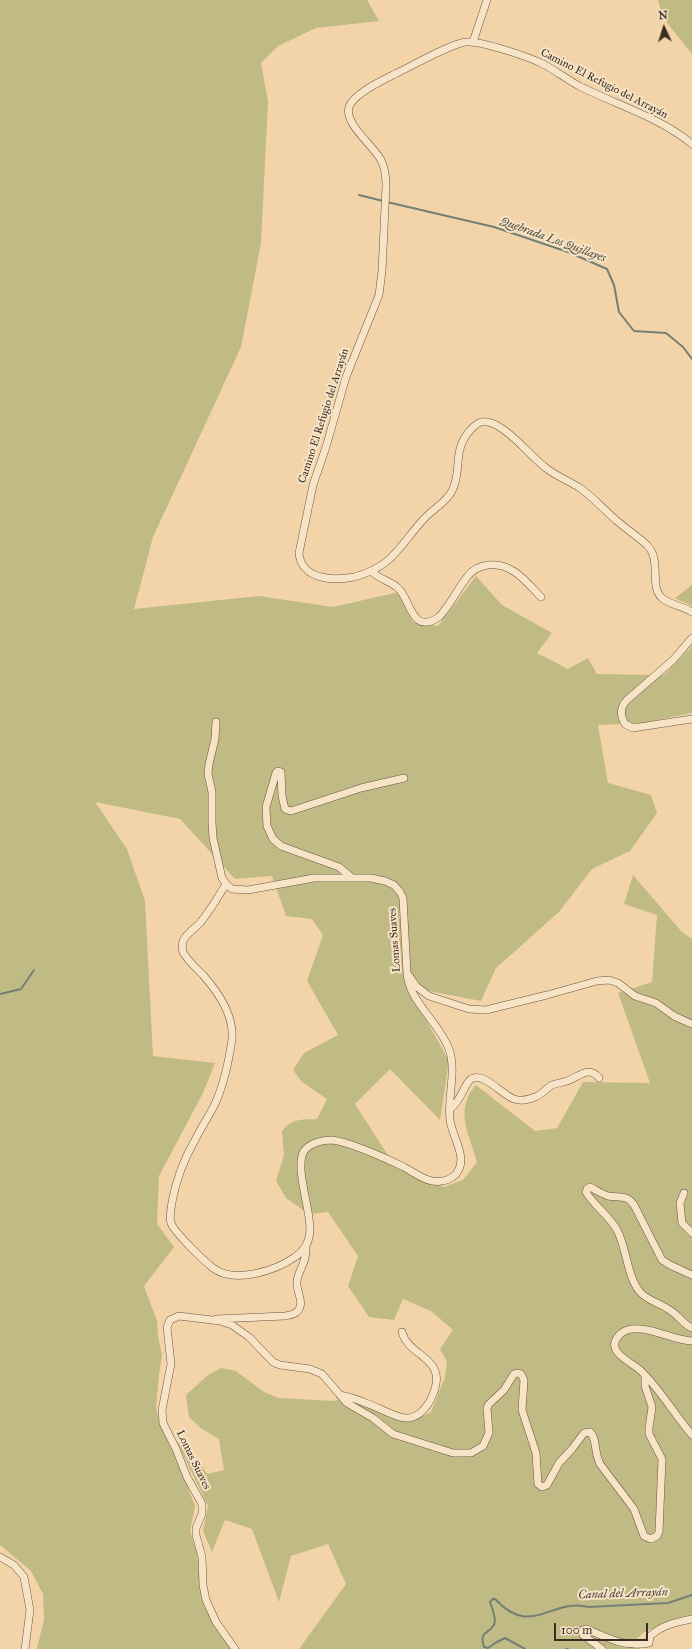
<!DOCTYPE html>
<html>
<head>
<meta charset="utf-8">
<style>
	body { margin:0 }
	#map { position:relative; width:692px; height:1649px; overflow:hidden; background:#f3d4a8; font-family:"IM FELL Great Primer",serif }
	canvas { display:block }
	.north { position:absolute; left:644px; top:8px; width:40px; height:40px; -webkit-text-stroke:3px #f7e3c6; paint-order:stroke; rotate:356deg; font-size:11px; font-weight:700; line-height:16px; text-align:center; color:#382d23 }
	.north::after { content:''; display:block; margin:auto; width:14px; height:18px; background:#382d23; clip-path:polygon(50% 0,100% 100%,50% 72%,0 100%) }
	.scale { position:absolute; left:554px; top:1623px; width:94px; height:18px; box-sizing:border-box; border:2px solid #382d23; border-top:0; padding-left:5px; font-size:12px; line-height:14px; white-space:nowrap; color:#382d23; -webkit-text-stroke:3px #f7e3c6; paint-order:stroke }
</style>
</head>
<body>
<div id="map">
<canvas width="692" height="1649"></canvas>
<div class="north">N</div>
<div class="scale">100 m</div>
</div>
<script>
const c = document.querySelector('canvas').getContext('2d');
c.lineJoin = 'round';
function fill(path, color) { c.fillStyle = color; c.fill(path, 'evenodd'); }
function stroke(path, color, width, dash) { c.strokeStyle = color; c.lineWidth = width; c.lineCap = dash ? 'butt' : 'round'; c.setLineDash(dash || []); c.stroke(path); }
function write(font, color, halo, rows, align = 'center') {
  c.font = font + ' "IM FELL Great Primer",serif'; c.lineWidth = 4; c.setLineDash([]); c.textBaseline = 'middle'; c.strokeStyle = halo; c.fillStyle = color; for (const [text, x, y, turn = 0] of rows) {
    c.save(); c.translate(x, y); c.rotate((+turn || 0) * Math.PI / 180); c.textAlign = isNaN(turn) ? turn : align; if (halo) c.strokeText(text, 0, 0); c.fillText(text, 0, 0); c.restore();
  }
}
const green = new Path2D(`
	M0,0H367L379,21L316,28L278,46L261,63L268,102L261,243L241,347L153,537L134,609L259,596L333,607L399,592L413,622L438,626L476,576L502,605L552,633L537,653L568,669L588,658L597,674L664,675L692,646V713L643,723L598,725L608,783L651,795L657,813L630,851L592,869L559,912L496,968L481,1001L408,987L449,1061L440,1120L390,1069L355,1104L393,1163L444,1187L463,1180L477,1162C469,1134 454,1109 476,1085L535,1131L557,1128L583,1082L650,1083L618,993L652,982L657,915L624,904L633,875L682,932L692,939V1615L680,1617L644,1632L629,1647L641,1649H299L346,1584L328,1544L291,1556L279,1602L252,1529L225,1520L212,1552L203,1531L208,1506L177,1442L196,1457L207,1474L224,1470L219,1439L202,1429L189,1417L186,1395L208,1375L221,1368L236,1371L264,1392L279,1398L333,1401L346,1397L402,1417L423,1416L431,1412L445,1377L447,1362L440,1349L453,1330L431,1311L403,1299L394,1320L369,1317L348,1286L358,1256L328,1212L309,1214L286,1198L276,1181L284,1155L282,1131C292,1118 301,1120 317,1119L327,1099L302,1082L293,1070L304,1053L338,1035L307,981L323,935L312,919L286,916L272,876L235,879L180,819L95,802L127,849L145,901L153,1056L215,1063L203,1093L159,1176L157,1224L174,1247L144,1286L157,1321L158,1336L162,1355L159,1375L156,1408L161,1428L177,1460L195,1506L190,1531L197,1553L200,1584L205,1608L228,1641L241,1649H37L44,1619L43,1594L31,1571L0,1545Z
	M658,0H692V54L663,18Z
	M692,585V606L675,598Z`);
const stream = new Path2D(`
	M359,195L383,201
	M387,202L494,227L568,252L607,269L614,285L619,312L634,331L666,333L683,347L692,359
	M0,994L21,989L34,970
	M525,1649L505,1638L497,1642L488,1648L484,1647C479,1630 488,1635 494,1625C497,1619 492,1608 490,1602L493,1599H495C532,1639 551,1597 589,1607L668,1603L692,1595
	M566,1649H568`);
const street = new Path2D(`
	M473,42L487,0
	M692,144C659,117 617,105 579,86C566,79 555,70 543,64C529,57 482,41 467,42C454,42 410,67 395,74C383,80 353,94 349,107C344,124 373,145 381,160C385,168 386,177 386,186L382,271L379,295L346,377L326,447L313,485L299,553C300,566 309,574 321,577C332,580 343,579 354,577C392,567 398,548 422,521C431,510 446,503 452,491C462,472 453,453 467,434C471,429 475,424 481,422C487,421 493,423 498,426C517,437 529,455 546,468C556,476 569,481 580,488C593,497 604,510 616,520C626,529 637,536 647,545C662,560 649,587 662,598C670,605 683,606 692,612
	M371,571C379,579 390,581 398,588C411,599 411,636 439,617C450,605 457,590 467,577C472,570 480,566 488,565C512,562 526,582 541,597
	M692,638L673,660L627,700C620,707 620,716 625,724L633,728L692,719
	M216,722L215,739L209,764L208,774L212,792V823L213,838L222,878L226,884L232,889L248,890L314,878H371L385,881L394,885L400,892L403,898L407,973L417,987L429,996L469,1009L486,1010L547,995L597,981L609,980L618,983L635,996L656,1003L674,1016L692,1024
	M351,877L339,867L281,846L273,839L267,826L266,807L276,773L278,771L281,772L282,796L285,809L291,811L361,788L404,778
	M226,884C218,897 210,911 200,923C195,928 186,934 183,941C182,945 182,948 183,952C187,960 196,968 203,975C218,992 234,1016 232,1039C229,1060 224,1084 215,1104C209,1116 201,1128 195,1140C184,1159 176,1181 172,1202C171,1209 169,1217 171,1223C174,1232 204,1261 213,1268C234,1284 275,1271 295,1257C316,1243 310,1222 306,1201C304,1191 302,1181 301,1171C301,1164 300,1157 304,1151C310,1143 322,1140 332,1140C350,1142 387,1159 404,1167C413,1172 422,1179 432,1181C440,1182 450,1181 456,1174C469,1158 452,1137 450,1120C447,1097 457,1072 449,1049C439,1022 409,1002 407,973
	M450,1109C462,1100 464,1084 471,1079C483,1071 502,1095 514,1099C520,1101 528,1100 535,1097C542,1095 546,1088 552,1085C556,1083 562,1083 567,1081C579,1077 588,1065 599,1078
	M684,1193L680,1203L682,1223L692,1233
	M692,1275L670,1265L662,1260L634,1205C627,1194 619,1198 608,1196C602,1194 596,1190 590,1187L587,1189L586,1192C594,1206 609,1215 617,1230C627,1248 627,1280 642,1294C651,1302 662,1304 671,1311C679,1316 683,1324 692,1328
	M216,1319L285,1316C291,1315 298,1314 300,1307C303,1299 296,1291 297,1282C298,1269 307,1264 306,1246
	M692,1341C672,1340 652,1327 632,1329C622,1330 611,1340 616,1350C620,1358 633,1364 640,1370C660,1389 674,1414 692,1435
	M340,1395C353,1397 366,1403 378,1408C401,1418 414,1427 430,1401C434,1393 439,1380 435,1371C431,1357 406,1350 402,1332
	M0,1557L14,1565L24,1577L30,1610L25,1649
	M649,1643L650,1636C662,1625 677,1622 692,1619
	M235,1649L216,1622L206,1600L203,1585L202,1557L196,1535V1528L202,1514V1504L187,1477L176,1449L163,1423L162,1410L171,1364L167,1327L170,1320L179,1316L220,1321L232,1325L249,1337L273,1362L280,1365L310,1369L322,1374L347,1403L373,1418L393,1434L453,1453H471L483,1446L489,1433L487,1408L489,1404L504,1390L514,1374L517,1373L521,1374L524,1380L522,1410L536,1453L538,1484L542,1487L547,1485L559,1463L572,1449L584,1433L590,1432C597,1438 594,1453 600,1464L634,1509L644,1536L651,1539L657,1536L659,1532L662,1459L649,1434V1428L652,1407L645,1386V1376
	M602,1649L583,1635V1630L587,1629C607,1638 627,1648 649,1643`);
const streetNames = [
	["Camino El Refugio del Arrayán",604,84,27],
	["Camino El Refugio del Arrayán",324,416,-72],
	["Lomas Suaves",395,940,-94],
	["Lomas Suaves",193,1460,64]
];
const waterNames = [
	["Quebrada Los Quillayes",553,240,20],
	["Canal del Arrayán",623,1594,-2]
];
fill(green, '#c0bb84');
stroke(stream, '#738073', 2);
stroke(street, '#675744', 8);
stroke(street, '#f7e3c6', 7);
write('11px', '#382d23', '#f7e3c6', streetNames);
write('italic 12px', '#4c493e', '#f7e3c6', waterNames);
</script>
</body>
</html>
